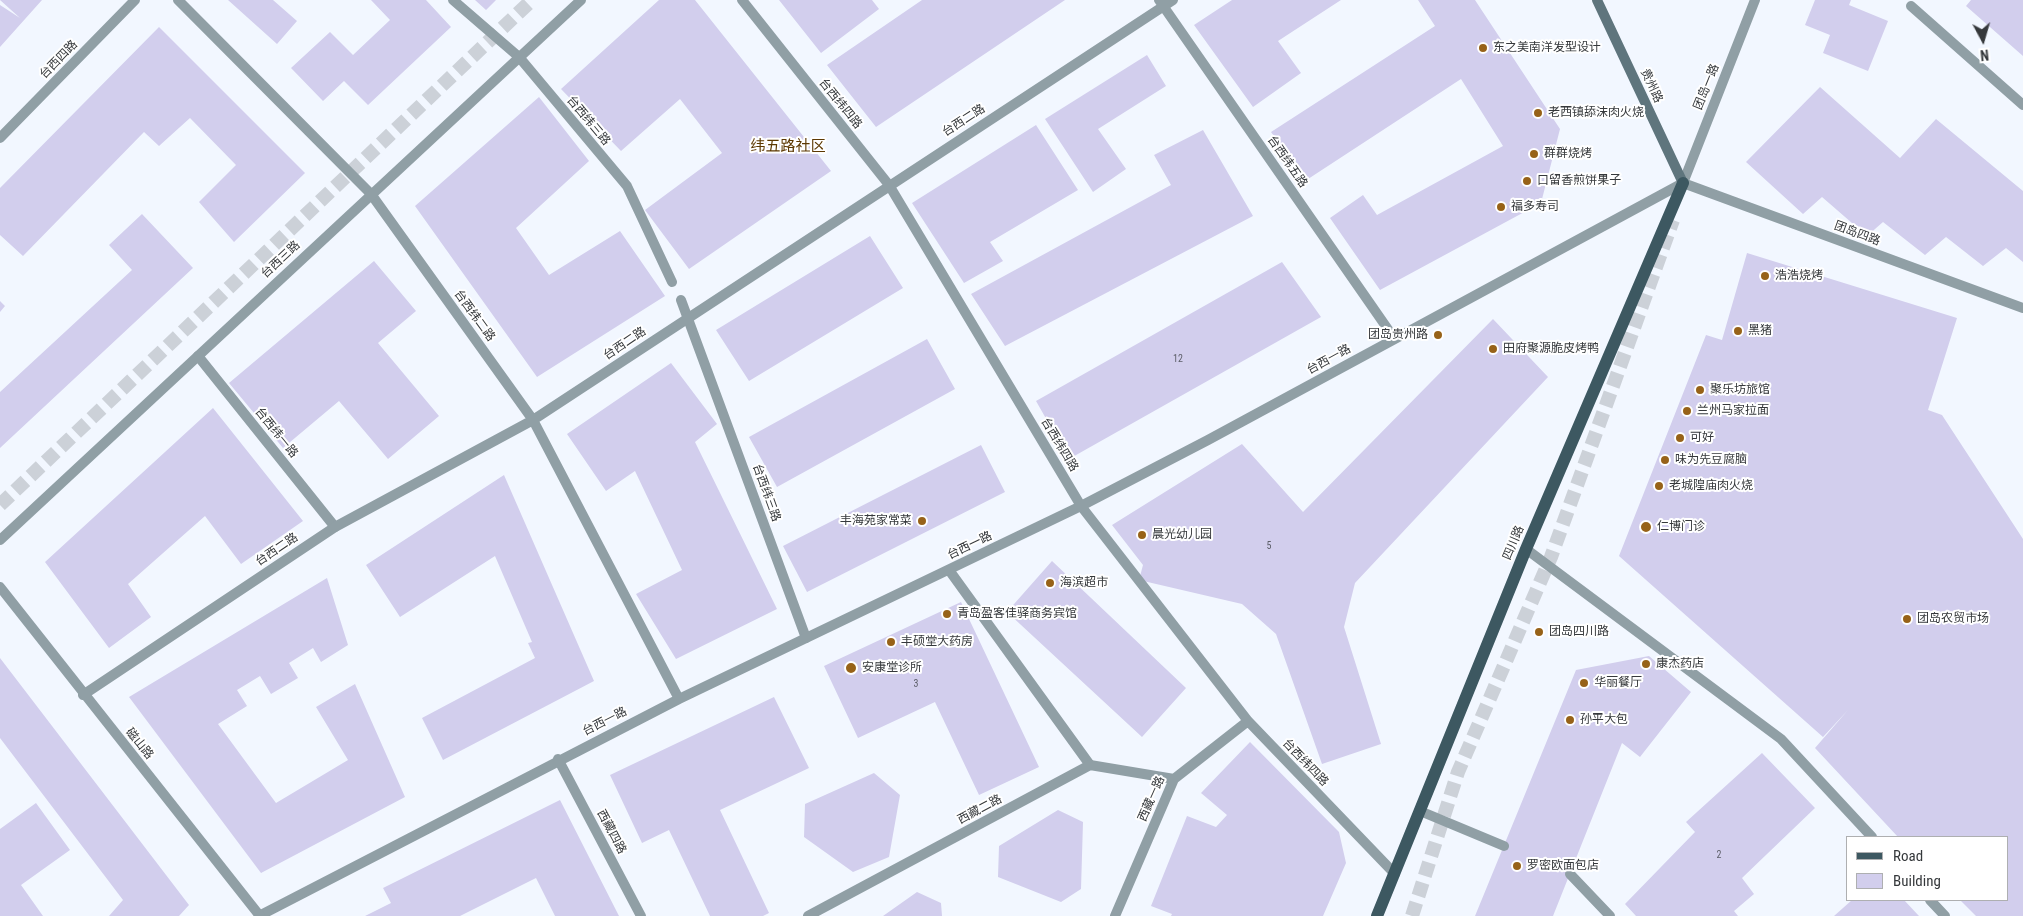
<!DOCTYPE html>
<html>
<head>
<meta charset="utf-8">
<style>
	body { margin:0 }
	#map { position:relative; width:2023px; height:916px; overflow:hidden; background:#f2f7ff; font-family:"Roboto Condensed",sans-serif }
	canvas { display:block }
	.legend { position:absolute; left:1846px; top:836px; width:162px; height:65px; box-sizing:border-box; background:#fff; border:1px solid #aeafb1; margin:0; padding:6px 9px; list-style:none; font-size:15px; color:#35383b }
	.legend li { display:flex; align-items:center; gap:10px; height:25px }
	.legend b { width:25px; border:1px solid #aeafb1 }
	.north { position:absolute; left:1958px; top:15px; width:50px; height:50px; -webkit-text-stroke:4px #fff; paint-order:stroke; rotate:174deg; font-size:14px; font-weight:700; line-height:20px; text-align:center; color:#35383b }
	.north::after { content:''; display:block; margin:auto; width:18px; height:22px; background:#35383b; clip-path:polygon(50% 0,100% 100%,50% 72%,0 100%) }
</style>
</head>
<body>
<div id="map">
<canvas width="2023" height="916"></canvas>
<ul class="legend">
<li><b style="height:6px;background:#3d5861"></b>Road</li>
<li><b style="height:14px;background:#d2ceed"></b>Building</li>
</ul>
<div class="north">N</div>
</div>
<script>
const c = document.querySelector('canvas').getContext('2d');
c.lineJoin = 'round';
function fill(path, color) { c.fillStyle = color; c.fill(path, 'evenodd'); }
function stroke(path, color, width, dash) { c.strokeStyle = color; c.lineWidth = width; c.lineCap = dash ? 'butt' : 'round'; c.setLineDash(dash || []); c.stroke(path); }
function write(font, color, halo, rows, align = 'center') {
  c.font = font + ' "Roboto Condensed","Noto Sans SC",sans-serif'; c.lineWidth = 4; c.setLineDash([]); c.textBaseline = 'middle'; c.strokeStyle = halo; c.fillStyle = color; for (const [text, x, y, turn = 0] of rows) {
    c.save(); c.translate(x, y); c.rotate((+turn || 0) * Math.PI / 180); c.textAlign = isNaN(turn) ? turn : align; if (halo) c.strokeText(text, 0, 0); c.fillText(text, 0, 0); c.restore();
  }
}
const building = new Path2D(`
	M0,0H42L0,47V5L20,18Z
	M228,0H273L297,21L277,44Z
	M371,0H426L451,27L368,105L344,81L323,101L291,68L330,32L353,55L390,20Z
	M475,0H496L486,10Z
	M659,0H695L831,171L689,269L645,210L722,153L680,99L621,151L561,89Z
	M779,0H872L879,9L821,53Z
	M922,0H1065L876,127L827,65Z
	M1232,0H1341L1278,41L1301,73L1253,107L1194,25Z
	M1418,0H1475L1560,129L1541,203L1380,290L1330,218L1363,195L1377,215L1503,146L1461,79L1305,181L1271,132L1435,26Z
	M1815,0H1851L1849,5L1888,21L1868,71L1823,53L1830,35L1805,25Z
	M1971,0H2023V56L1966,6Z
	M159,27L305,173L234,242L199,202L236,165L190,118L159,146L144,132L23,256L0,235V188Z
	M1147,55L1166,86L1098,129L1126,169L1093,192L1045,119Z
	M1820,87L1900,158L1936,119L2023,191V262L2006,248L1983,266L1946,237L1925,255L1883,222L1867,236L1822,197L1803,214L1746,162Z
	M539,97L589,161L516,228L549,275L620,231L665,296L537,377L415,206Z
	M1036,125L1078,190L990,242L1003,261L964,283L912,203Z
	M1203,130L1253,216L1005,346L971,294L1171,185L1154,155Z
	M142,214L193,268L0,448V392L132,270L109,245Z
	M870,236L903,288L749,381L716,330Z
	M1747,253L1957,318L1928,410L1942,415L2023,539V916H1976L1960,900H2007V837H1898L1815,748L1848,710L1823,737L1619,556L1706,335L1722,340Z
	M374,261L416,311L378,343L439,416L388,459L339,401L283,448L229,383Z
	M1282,262L1321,317L1069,459L1036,401Z
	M0,301L5,306L0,312Z
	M1493,319L1548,377L1355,583L1344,627L1381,744L1322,764L1276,634L1242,604L1139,580L1143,565L1112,525L1242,444L1303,512Z
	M927,339L955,389L777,487L749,437Z
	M671,363L717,424L695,442L777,609L676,659L636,594L682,570L635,471L606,491L567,434Z
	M213,408L303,521L241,564L205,516L128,584L151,617L109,648L45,562Z
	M981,445L1005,492L807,592L783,546Z
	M504,475L594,681L443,760L422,718L535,658L528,643L532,642L495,556L400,617L366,565Z
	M1052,561L1186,688L1142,737L1007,612Z
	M327,578L348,645L321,662L313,648L289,663L298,678L271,694L260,676L237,690L247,706L218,724L276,803L348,760L316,707L355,684L405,797L261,873L129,697Z
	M961,602L1039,767L979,795L935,702L858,738L824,666Z
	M1649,656L1691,692L1640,757L1622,743L1553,916H1475L1576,670Z
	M0,658L189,905L179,916H109L123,900L0,738Z
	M774,697L809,768L720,810L769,913L763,916H710L669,830L642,843L610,775Z
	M1250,742L1339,832L1346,863L1323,916H1171L1172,914L1151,906L1187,816L1216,827L1227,815L1201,793Z
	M1762,753L1815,808L1742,878L1754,894L1734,911L1738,916H1636L1625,904L1695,832L1686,822Z
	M874,773L900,795L889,857L853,872L804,837L805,804Z
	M560,800L619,916H555L536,878L460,916H365L391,903L383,888Z
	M36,803L70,850L21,885L43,916H0V829Z
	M1058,810L1083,822L1081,889L1061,902L998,877L999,846Z
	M917,892L941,903L942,916H883Z
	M1852,900H1904L1919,916H1834Z`);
const trunkTunnel = new Path2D(`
	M0,505L532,0
	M1412,916L1458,772L1551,557L1673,220`);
const service = new Path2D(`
	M453,0L519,57L627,186L672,282
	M681,300L806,638
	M198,356L335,527
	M949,570L1090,765
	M1420,811L1504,846
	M1570,874L1610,916`);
const minor = new Path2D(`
	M178,0L371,194L533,420L679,699
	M742,0L889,185L1081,506L1248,721L1395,874
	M1159,0L1394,338
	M1911,6L2023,105
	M0,138L135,0
	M1526,549L1781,739L1872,837
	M83,695L335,527L533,420L1173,0
	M558,759L641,916
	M1930,900L1945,916
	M259,916L679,699L1081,506L1208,440L1683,183L2023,308
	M808,916L1090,765L1174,779
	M1115,916L1174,779L1248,721`);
const tertiary = new Path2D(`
	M1683,183L1755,0
	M0,540L581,0
	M0,587L260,916`);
const secondary = new Path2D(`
	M1597,0L1683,183`);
const primary = new Path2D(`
	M1377,916L1526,549L1683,183`);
const markers = [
	[1483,48,5,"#976218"],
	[1538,113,5,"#976218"],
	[1534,154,5,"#976218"],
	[1527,181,5,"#976218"],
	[1501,207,5,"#976218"],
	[1765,276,5,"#976218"],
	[1738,331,5,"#976218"],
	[1438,335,5,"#976218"],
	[1493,349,5,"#976218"],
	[1700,390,5,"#976218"],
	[1687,411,5,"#976218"],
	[1680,438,5,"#976218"],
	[1665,460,5,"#976218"],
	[1659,486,5,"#976218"],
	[922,521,5,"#976218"],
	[1646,527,6,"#976218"],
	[1142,535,5,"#976218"],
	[1050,583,5,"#976218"],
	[947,614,5,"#976218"],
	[1907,619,5,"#976218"],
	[1539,632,5,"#976218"],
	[891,642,5,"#976218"],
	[1646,664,5,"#976218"],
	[851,668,6,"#976218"],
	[1584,683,5,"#976218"],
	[1570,720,5,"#976218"],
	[1517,866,5,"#976218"]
];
const numberNames = [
	["12",1178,359],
	["5",1269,546],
	["3",916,684],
	["2",1719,855]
];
const poiNames = [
	["东之美南洋发型设计",1493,48],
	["老西镇舔沫肉火烧",1548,113],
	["群群烧烤",1544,154],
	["口留香煎饼果子",1537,181],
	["福多寿司",1511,207],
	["浩浩烧烤",1775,276],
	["黑猪",1748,331],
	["团岛贵州路",1428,335,"right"],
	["田府聚源脆皮烤鸭",1503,349],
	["聚乐坊旅馆",1710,390],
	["兰州马家拉面",1697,411],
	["可好",1690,438],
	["味为先豆腐脑",1675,460],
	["老城隍庙肉火烧",1669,486],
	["丰海苑家常菜",912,521,"right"],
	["仁博门诊",1657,527],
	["晨光幼儿园",1152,535],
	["海滨超市",1060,583],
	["青岛盈客佳驿商务宾馆",957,614],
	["团岛农贸市场",1917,619],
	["团岛四川路",1549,632],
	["丰硕堂大药房",901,642],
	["康杰药店",1656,664],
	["安康堂诊所",862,668],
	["华丽餐厅",1594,683],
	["孙平大包",1580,720],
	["罗密欧面包店",1527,866]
];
const streetNames = [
	["台西四路",59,60,-46],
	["贵州路",1651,86,65],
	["团岛一路",1707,87,-68],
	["台西纬四路",840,104,51],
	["台西纬三路",588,121,50],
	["台西二路",964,121,-33],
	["台西纬五路",1287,162,55],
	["团岛四路",1857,234,20],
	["台西三路",281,260,-43],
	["台西纬二路",474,316,54],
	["台西二路",625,344,-34],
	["台西一路",1329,360,-29],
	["台西纬一路",276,433,51],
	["台西纬四路",1059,445,59],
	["台西纬三路",766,493,70],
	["四川路",1514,543,-67],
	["台西一路",970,546,-26],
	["台西二路",277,550,-34],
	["台西一路",605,722,-27],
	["磁山路",139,744,51],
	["台西纬四路",1305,763,46],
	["西藏一路",1152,799,-66],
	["西藏二路",980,810,-28],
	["西藏四路",611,832,62]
];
const quarterNames = [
	["纬五路社区",788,147]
];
fill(building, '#d2ceed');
stroke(trunkTunnel, '#ccd1d8', 14, [14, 7]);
stroke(service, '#909fa5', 10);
stroke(minor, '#909fa5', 10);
stroke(tertiary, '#909fa5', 10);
stroke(secondary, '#5f757d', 10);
stroke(primary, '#3d5861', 12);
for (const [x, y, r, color] of markers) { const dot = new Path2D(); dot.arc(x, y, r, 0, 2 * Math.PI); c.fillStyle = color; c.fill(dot); stroke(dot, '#fff', 2); }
write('10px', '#5c5e68', null, numberNames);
write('12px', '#35383b', '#fff', poiNames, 'left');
write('12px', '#35383b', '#fff', streetNames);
write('15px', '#5c3802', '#fff', quarterNames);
</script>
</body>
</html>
